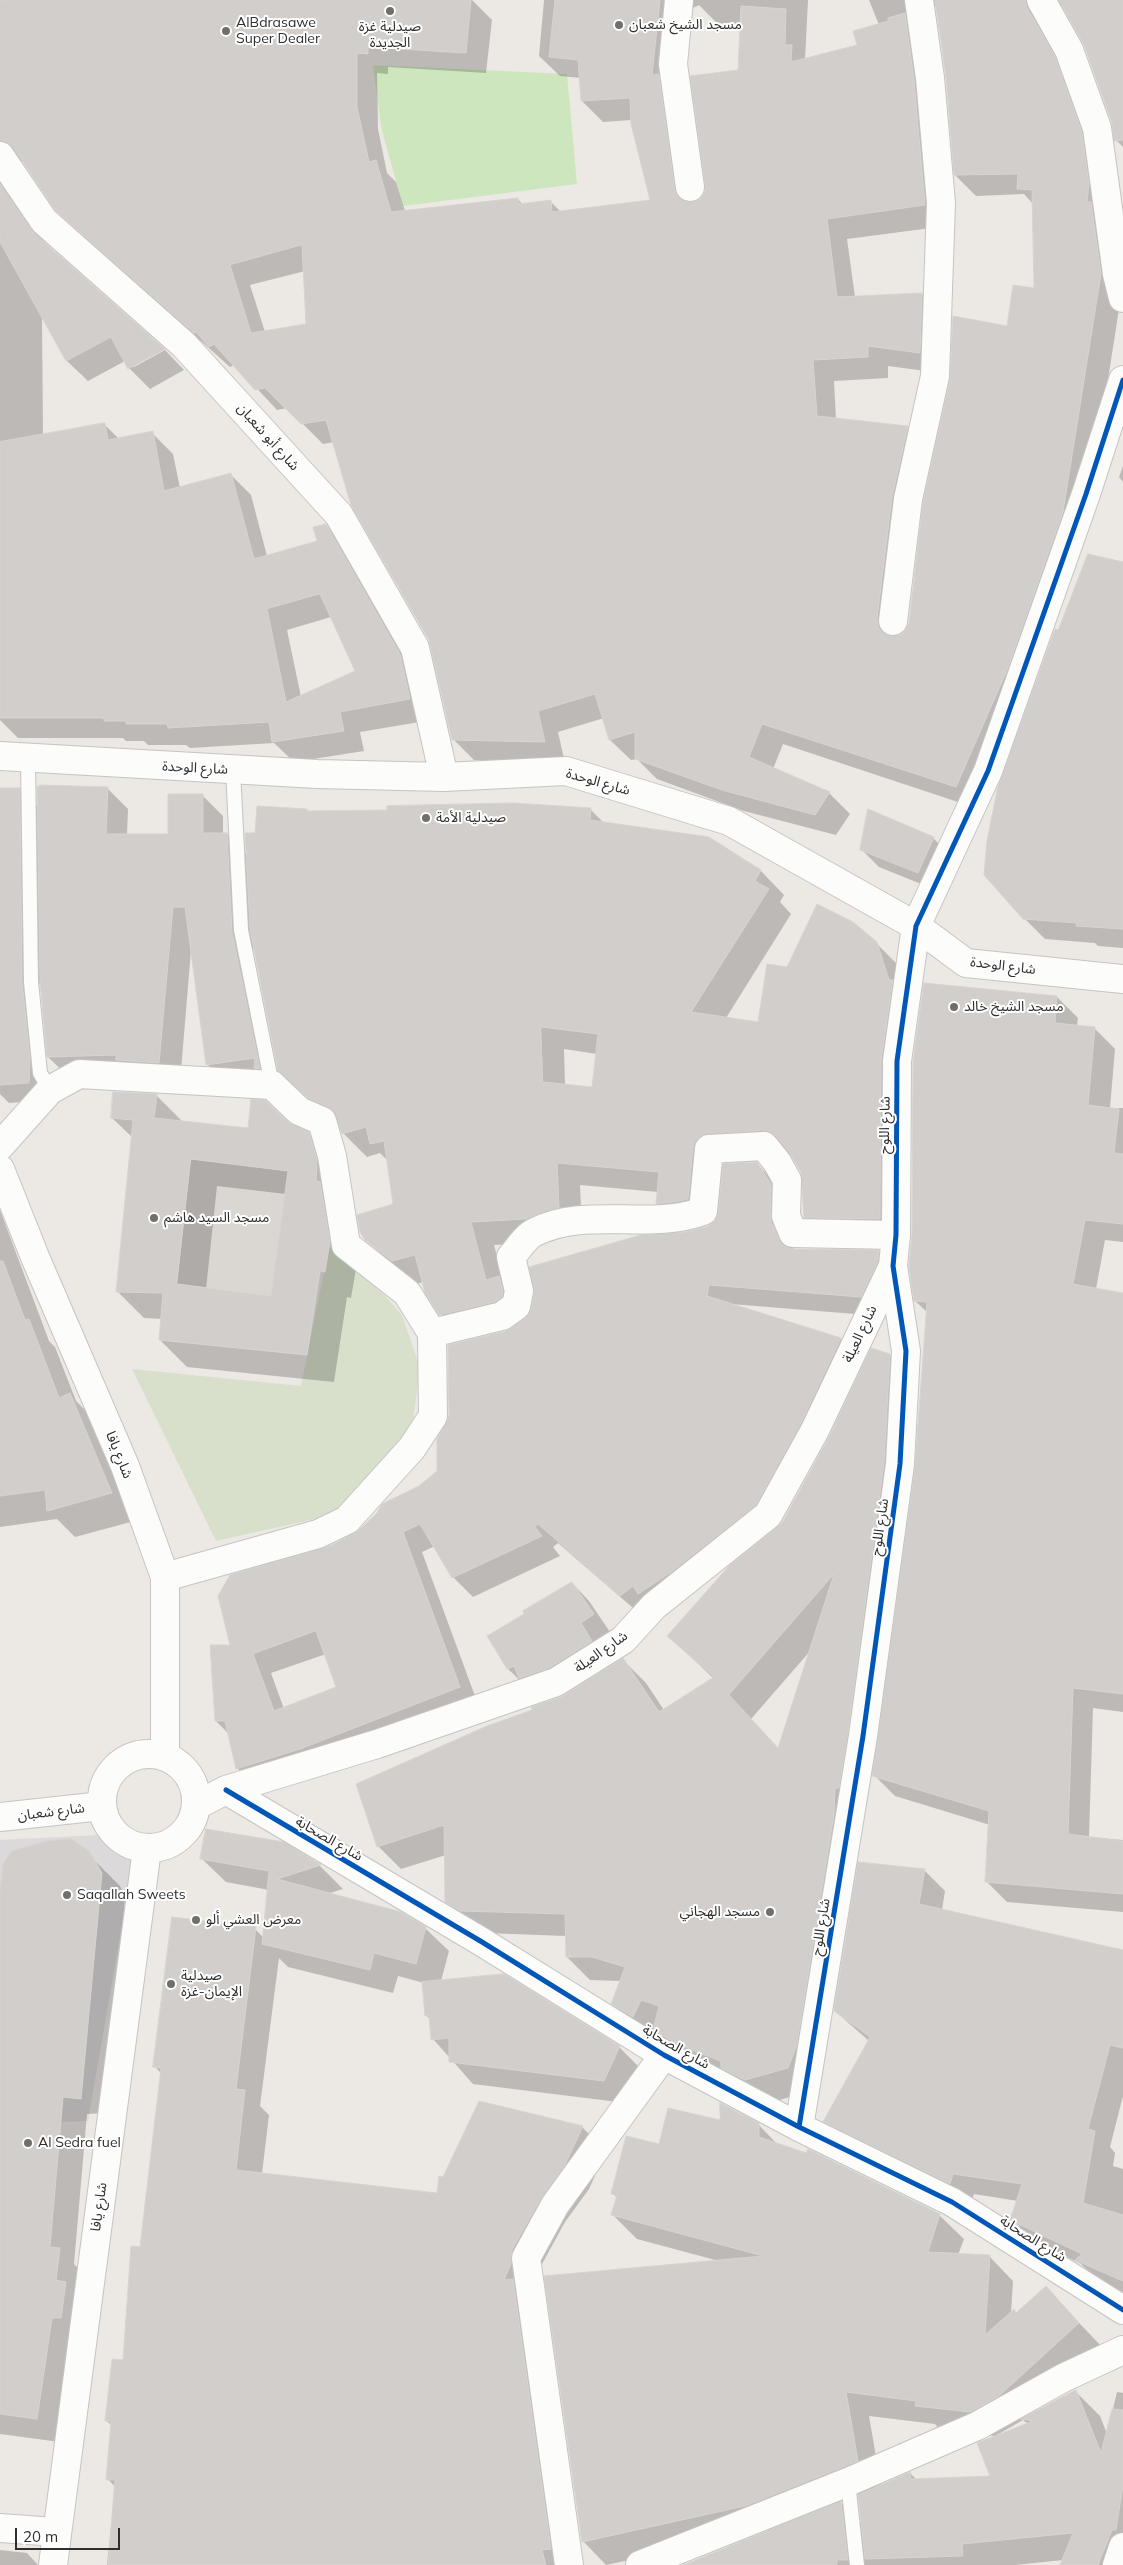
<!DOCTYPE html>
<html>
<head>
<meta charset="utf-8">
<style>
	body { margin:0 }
	#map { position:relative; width:1123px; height:2565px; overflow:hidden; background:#ece8e4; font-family:Mulish,sans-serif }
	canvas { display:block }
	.scale { position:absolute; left:15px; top:2528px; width:105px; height:22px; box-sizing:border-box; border:2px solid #2e2e2e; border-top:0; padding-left:6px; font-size:15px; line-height:18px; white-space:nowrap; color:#2e2e2e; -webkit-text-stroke:4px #fff; paint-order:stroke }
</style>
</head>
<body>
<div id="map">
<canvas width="1123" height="2565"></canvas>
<div class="scale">20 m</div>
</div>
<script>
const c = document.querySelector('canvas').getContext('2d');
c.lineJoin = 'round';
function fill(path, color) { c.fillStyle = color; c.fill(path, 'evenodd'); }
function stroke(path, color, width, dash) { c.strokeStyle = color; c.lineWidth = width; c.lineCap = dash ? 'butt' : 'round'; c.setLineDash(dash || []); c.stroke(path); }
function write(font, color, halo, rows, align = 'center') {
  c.font = font + ' Mulish,"Noto Sans Arabic",sans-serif'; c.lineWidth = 4; c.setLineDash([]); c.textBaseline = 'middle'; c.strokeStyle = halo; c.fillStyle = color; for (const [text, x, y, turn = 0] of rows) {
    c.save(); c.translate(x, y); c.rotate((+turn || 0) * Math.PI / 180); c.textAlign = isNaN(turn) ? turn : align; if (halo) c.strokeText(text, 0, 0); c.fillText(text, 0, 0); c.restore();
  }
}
const industrial = new Path2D(`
	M138,1833L88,2121L0,2124V1840Z`);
const green = new Path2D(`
	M373,65L567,74L577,184L403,206L381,127Z`);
const cemetery = new Path2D(`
	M329,1247L377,1287L402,1315L420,1368L412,1429L337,1514L216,1541L132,1369L301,1386Z`);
const plaza = new Path2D(`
	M187,1159L288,1171L271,1296L172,1283L178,1274Z`);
const shadow = new Path2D(`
	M0,0H472L492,20L486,73L388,67V74L377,73L378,129L387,173L396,182L405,211L518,199L523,205L551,202L561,212L651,201L632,120L603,122L582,101L581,78L560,76L539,56L544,0H540H808L805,60L859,46L879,25L869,0H1123V147L1116,140L1113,123L1085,44L1063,5L1054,7L1075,79L1119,309L1084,533L976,808L783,744L773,769L829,793L850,814L836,835L744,811L657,779L637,759L631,760L610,740L604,718L558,732L565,763L474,760L453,739L430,640L334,442L323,444L287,408L277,410L235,365L230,367L78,231L57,210L24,161H20L5,179L48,247L134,367L165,350L184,370L150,389L129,368L125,361L88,381L67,361L42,315L43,436L105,425L119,439L152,433L173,454L180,488L230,474L251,495L267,556L319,542L326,525L347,546L421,676L431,720L360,732L364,751L294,762L274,743L190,748L186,745H148L144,741H126L123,738H18L0,720ZM699,5L717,23L741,25L739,71L705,194L700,201L694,203L679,96L687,11ZM937,6L947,76L955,175L976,196L1024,194L1034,205L1036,290L1008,327L906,632L898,638L913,518L928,448L907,428L836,420L834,381L888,378V366L941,373L943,315L922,294L855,297L847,239L946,226L930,9ZM305,271L307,325L265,332L250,285ZM331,617L356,672L301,697L287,630Z
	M1123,466V482L1119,477Z
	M1123,563V948L1098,946L1095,943L1045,939L1024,918L1059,631Z
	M107,788L128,809L127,835H169L202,795L223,816V834H227L247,855L257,834L307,810L309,812L591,810L605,824L708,838L761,871L784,895L780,902L791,914L726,1018L759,1023L787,968L876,943L900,967L904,1085L903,1242L828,1241L805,1217L802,1172L792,1155L788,1153L724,1159L716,1171L712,1222L681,1227L657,1203L658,1192L580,1185L582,1231L550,1242L494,1245L504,1282L522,1301L525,1321L685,1233L708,1227L717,1221L756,1163L776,1183L794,1250L878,1252L898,1271L880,1316L731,1304L841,1339L860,1359L775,1524L640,1614L558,1543L553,1547L560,1556L473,1597L453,1577L435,1546L422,1552L479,1707L256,1788L237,1768L229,1734L216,1721L232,1647L332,1546L359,1532L438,1472L506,1332L516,1325L464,1338L440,1314L424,1282L416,1284L390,1263L366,1239L394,1205L388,1161L380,1153L367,1157L343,1133L340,1124L333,1121L279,1071L254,942L253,953L280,1089L228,1085L207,1064L191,950L180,1083L69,1077L48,1057L41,983L39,984L47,1100L9,1103L0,1094V806L19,789L39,808ZM564,1049L597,1054L593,1088L565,1085ZM326,1654L338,1688L284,1709L271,1673Z
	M933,838L951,856L936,890L879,867L861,849Z
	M1057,997L1078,1018L1077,1026L1094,1028L1115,1049L1110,1108H1123V1242L1105,1240L1096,1289L1123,1294V1712L1093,1708L1089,1837L1123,1840V1912L1007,1902L986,1881L990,1825L895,1796L874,1775L917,1466L927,1312L915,1301Z
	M156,1095L183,1122L250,1129L288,1124L308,1133L336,1161L356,1269L351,1298L347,1297L334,1382L187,1367L160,1340L162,1319L144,1318L117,1291L133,1138L112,1118ZM217,1186L286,1194L272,1297L206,1289Z
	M0,1210L49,1341L55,1347L76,1401L97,1422L138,1520L75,1537L57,1519L0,1527Z
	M890,1355L913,1378L811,2091L769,2103L677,2052L659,2034L656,2039L636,2027L613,2004L621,1981L590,1980L567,1957V1936L484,1933L470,1925L446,1901V1855L401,1869L378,1846L534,1711L562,1698L623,1660L646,1683L664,1710L714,1679L669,1636L782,1524ZM811,1650L779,1749L751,1719Z
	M572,1583L589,1601L610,1632L526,1686L508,1669Z
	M283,1844L320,1866L343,1889L327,1894L425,1928L449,1951L441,1981L619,2047L642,2070L626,2103L473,2084L433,2039L431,2020L426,2015L424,1983L398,1976L393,1993L288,1967L279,1958L260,2106L269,2115L262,2174L438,2195L444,2178L582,2127L606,2151L589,2189L565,2222L536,2275L573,2565H107L115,2487L108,2479L112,2426L106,2420L124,2362L141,2249L161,2073L154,2066L255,1929L264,1938L269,1890L226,1882L202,1859Z
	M79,1845L120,1886L125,1898L105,2113L87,2114L74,2264L83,2273L60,2442L0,2434V1905Z
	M924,1870L945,1891L942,1910L1123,1951V2096L1110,2147L1115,2153L1113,2166L1123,2169V2292L1098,2281L1081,2264L1033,2240L1012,2219L1018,2201L974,2194L971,2204L846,2142L825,2121L869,2041L835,2011Z
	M721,2122L758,2124L778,2145L939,2215L964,2239L958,2255L989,2256L1013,2281L1011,2313L1017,2314L1046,2288L1102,2347L1026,2417L1076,2392L1100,2416L1107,2434L1117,2392L1123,2393V2565H1061L1063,2560L1015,2565H687L769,2530L606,2565L583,2541L719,2261L637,2239L613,2215L617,2198L613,2193L660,2146ZM869,2416L935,2424L940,2430L995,2436L1023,2420L1028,2424L992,2477L917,2480L910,2473L881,2486ZM859,2494L861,2508L863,2525L840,2502Z
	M0,2550L27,2553L38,2565H0Z`);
const building = new Path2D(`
	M0,0H471L466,53L368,47V54L357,53V107L369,162L376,160L391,212L518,198L519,204L551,200L552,212L650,200L631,124L630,98L581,101L578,60L549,57L555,0H660L652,75L659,74L675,190L677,196L684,201L692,202L700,199L705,192V185L690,76L738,70L741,6L786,9L785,45H792L791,62L857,45L853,31L888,21V18L905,13L914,80L925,205L827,219L837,297L922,293L920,353L868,346V357L813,360L817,416L908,426L892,497L877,619L878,627L883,633L892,636L900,635L905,631L909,623L923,502L950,379L953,316L1007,326L1013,285L1034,288L1032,190L1017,189L1018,174L954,175L946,77L935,0H1025L1027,8L1055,56L1082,132L1089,184L1087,202H1091L1101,274L1063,512L1008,668L956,787L762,724L749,757L830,792L815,815L722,790L635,759V732L609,740L595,694L538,711L545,742L452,740L429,640L351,505L326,420L301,424L265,388L255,390L214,344L209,347L196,332L194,333L56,211L13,147L7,142L0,141ZM302,245L306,324L251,333L230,265Z
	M1059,0H1123V140L1114,141L1112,123L1084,45Z
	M0,184L34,233L165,349L128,369L111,337L66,361L0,242Z
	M105,423L108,440L153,431L164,491L231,473L254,559L317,541L313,527L326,524L400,654L410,699L340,712L344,731L272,742L269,722L168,728L167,724H126V721H104V718H0V442ZM320,594L355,671L286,702L267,609Z
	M1088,554L1123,562V929L1076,926L1077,923L1023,919L984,875L987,841L998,786L1055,629L1058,630Z
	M41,785L108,787L106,834H168V794H203V833H227L232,932L260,1069L254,1068L255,1058L206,1065L185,907H173L159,1063L116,1060V1055L47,1057L40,982L37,787Z
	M0,788H20L22,982L30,1058L29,1083L0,1085Z
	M514,803L591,808L590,820L709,837L761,870L755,881L769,889L691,1012L758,1022L767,964L787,967L817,904L853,922L877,942L889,980H893L881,1061L880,1219L804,1218L801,1172L789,1152L776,1136L763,1130L701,1136L693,1148L688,1199L680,1201L656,1204L659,1172L557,1163L559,1208L526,1219L471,1222L486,1280L499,1276L503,1291L502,1297L495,1302L439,1315L425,1293L415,1255L392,1261L365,1240L360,1232L357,1215L393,1204L384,1141L370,1144L366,1127L342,1134L333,1110L308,1098L278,1072L250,929L245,833H255L257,806L307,809V811L387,810V806ZM541,1027L598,1034L592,1087L543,1082Z
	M868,809L934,837L918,873L860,850Z
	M924,983L1057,996L1055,1023L1095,1027L1088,1105L1119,1109L1114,1153L1123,1154V1224L1085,1220L1073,1284L1123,1293V1694L1073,1688L1068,1834L1123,1841V1894L985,1882L989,1811L872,1776L915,1466L927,1302L914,1301L909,1266L912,1235L913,1062Z
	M113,1092L157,1094L154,1118L248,1128L251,1099L265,1100L288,1122L309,1132L317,1159L316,1181L320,1182L330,1241L325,1272L320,1271L307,1355L159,1340L163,1293L116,1292L133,1120L111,1118ZM191,1159L288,1171L271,1296L177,1284Z
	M757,1162L771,1184V1222L784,1246L793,1249L879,1250L878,1262L861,1297L709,1285L707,1296L841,1338L801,1423L756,1505L670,1573L638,1594L633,1586L620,1596L538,1524L535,1527L542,1536L452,1578L420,1524L403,1532L460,1687L300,1749L236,1769L225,1721H215L210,1645H230L218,1596L230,1575L332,1545L358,1531L377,1513L382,1504L419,1486L437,1471V1439L449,1416L448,1345L506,1331L525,1319L531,1309L534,1294L529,1267L641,1235L685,1232L708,1226L715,1221L718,1213L723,1164ZM316,1631L336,1687L274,1711L253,1654Z
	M0,1261H3L25,1320L29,1319L59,1398L70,1393L112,1493L47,1511L45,1490L0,1496Z
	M871,1348L890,1354L884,1463L848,1734L839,1788H835L834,1814L797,2045L788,2068L745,2080L721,2068V2061L681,2046L653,2030L659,2006L641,2000L633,2017L611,2004L625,1967L592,1957H566L565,1914L460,1911L445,1902L444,1825L377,1847L356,1784L487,1726L532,1710L531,1707L561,1697L623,1658L659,1712L714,1677L667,1636L730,1565L782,1523L829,1437ZM834,1574L778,1748L729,1695Z
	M572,1582L594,1614L581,1623L592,1641L549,1668L519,1678L514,1666L507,1669L487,1636L524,1614L523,1611Z
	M206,1829L284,1842L321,1865L277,1879L401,1912L426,1927L416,1964L374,1953L370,1970L262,1944L269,1871L200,1859Z
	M71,1839L89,1851L102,1873L81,2099L63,2097L50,2247L60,2248L56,2280L66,2282L61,2318H52L37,2419L0,2414V1891L3,1864L12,1851L47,1841Z
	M858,1862L925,1869L919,1904L1123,1950V2048L1110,2045L1088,2129L1095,2131L1083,2203L1123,2215V2281L1075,2260L1082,2254L1010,2220L1022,2184L953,2174L950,2184L823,2122L870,2037L834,2011Z
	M172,1917L256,1927L236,2089L245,2090L236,2170L437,2193L439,2176L443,2177L479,2101L583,2126L565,2165L541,2198L512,2250L511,2264L504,2280L513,2279L551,2549L542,2550L546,2565H108L115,2480H106L111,2421H105L112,2359L123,2360L131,2246L140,2247L161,2068L153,2067Z
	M504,1974L620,2046L604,2081L449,2062V2038L431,2040L429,2015L425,2016L422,1982Z
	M720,2103L759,2123V2137L806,2153L808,2149L940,2214L928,2252L990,2255L985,2335L1014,2309L1016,2313L1046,2286L1079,2323L999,2396L970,2412L915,2406L916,2401L846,2392L858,2461L745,2506L582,2542L544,2276L763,2256L611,2215L617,2195L611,2194L626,2136L659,2144L668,2108L720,2120Z
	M1076,2390L1101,2453L1112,2409L1123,2410V2485L1116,2530H1112L1098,2565H1060L1073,2533L962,2544L963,2556L865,2559L858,2495L910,2472L911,2479L990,2476L977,2443L1033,2421L1021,2419Z
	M841,2501L848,2560H837V2565H684Z`);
const service = new Path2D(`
	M28,759L31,982L40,1073L50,1090
	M233,770L241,930L272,1085
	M848,2482L857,2565`);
const minor = new Path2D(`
	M679,0L673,64L690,187
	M1041,0L1069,50L1097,128L1117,274L1123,298
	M0,156L44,221L184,345L339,515L415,648L444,777
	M893,621L908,499L935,376L941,203L930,78L919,0
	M0,1146L50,1090L79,1074L272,1085L299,1111L322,1121L332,1156L346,1245L407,1293L432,1333L433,1416L412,1448L347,1520L318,1534L165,1577
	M432,1333L502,1316L516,1306L519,1291L511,1257C518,1249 526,1236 535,1232C587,1206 650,1231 703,1211L709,1149L764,1146L777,1162L787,1180L786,1216L793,1233L896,1235
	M226,1790L482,1942L664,2055L799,2127L952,2202L1123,2310
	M197,1805L226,1790L377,1744L556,1682L623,1640L654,1606L768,1515L815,1430L893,1266
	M0,1817L102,1806
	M799,2127L863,1736L900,1464L906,1351L893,1266L896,1235L897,1061L916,926L988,771L1086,494L1123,380
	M0,2528L56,2532
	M569,2565L526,2258L555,2205L664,2055
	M640,2565L848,2482L977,2426L1063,2378L1123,2350
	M1117,2565L1123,2547`);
const tertiary = new Path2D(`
	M0,1169L35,1257L125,1466L165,1577V1756
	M102 1801a47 47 0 1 1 94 0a47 47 0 1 1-94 0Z
	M53,2565L147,1849`);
const secondary = new Path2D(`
	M0,756L317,774L444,777L566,771L729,821L916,926L966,963L1123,979`);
const cycleway = new Path2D(`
	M226,1790L482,1942L664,2055L799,2127L952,2202L1123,2310
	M799,2127L863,1736L900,1464L906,1351L893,1266L896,1235L897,1061L916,926L988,771L1086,494L1123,380`);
const markers = [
	[390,11,5,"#706f6e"],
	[619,25,5,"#706f6e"],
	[226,31,5,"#706f6e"],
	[426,818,5,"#706f6e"],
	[954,1007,5,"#706f6e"],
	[154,1218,5,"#706f6e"],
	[67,1895,5,"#706f6e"],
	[770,1912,5,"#706f6e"],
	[196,1920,5,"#706f6e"],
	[171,1984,5,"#706f6e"],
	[28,2143,5,"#706f6e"]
];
const poiNames = [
	["AlBdrasawe",236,23],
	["Super Dealer",236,39],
	["مسجد الشيخ شعبان",629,25],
	["صيدلية غزة",390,27,"center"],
	["الجديدة",390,43,"center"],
	["صيدلية الأمة",436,818],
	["مسجد الشيخ خالد",964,1007],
	["مسجد السيد هاشم",164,1218],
	["Saqallah Sweets",77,1895],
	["مسجد الهجاني",760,1912,"right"],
	["معرض العشي ألو",206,1920],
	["صيدلية",181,1976],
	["الإيمان-غزة",181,1992],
	["Al Sedra fuel",38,2143]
];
const streetNames = [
	["شارع أبو شعبان",268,437,48],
	["شارع الوحدة",195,768,3],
	["شارع الوحدة",598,782,16],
	["شارع الوحدة",1003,966,7],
	["شارع اللوح",885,1125,-89],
	["شارع العيلة",860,1334,-65],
	["شارع يافا",119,1455,68],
	["شارع اللوح",880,1527,-82],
	["شارع العيلة",601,1652,-35],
	["شارع شعبان",51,1812,-7],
	["شارع الصحابة",329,1839,30],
	["شارع اللوح",821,1927,-81],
	["شارع الصحابة",676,2047,30],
	["شارع يافا",99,2207,-82],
	["شارع الصحابة",1033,2239,32]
];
fill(industrial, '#dcd9db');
fill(green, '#cee6be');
fill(cemetery, '#d8e0cc');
fill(plaza, '#dad6d2');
fill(shadow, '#0003');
fill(building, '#d1cecb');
stroke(building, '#d7d4d0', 1);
stroke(service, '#c5c4c5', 16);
stroke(minor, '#c5c4c5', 30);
stroke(tertiary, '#c5c4c5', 30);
stroke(secondary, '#c5c4c5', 30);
stroke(service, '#fcfcfb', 14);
stroke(minor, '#fcfcfb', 28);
stroke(tertiary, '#fcfcfb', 28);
stroke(secondary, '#fcfcfb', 28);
stroke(cycleway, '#0057b8', 5);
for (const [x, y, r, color] of markers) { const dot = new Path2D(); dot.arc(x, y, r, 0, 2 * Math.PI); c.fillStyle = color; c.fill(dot); stroke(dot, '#fff', 2); }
write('14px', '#2e2e2e', '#fff', poiNames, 'left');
write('14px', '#2e2e2e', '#fff', streetNames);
</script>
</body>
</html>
